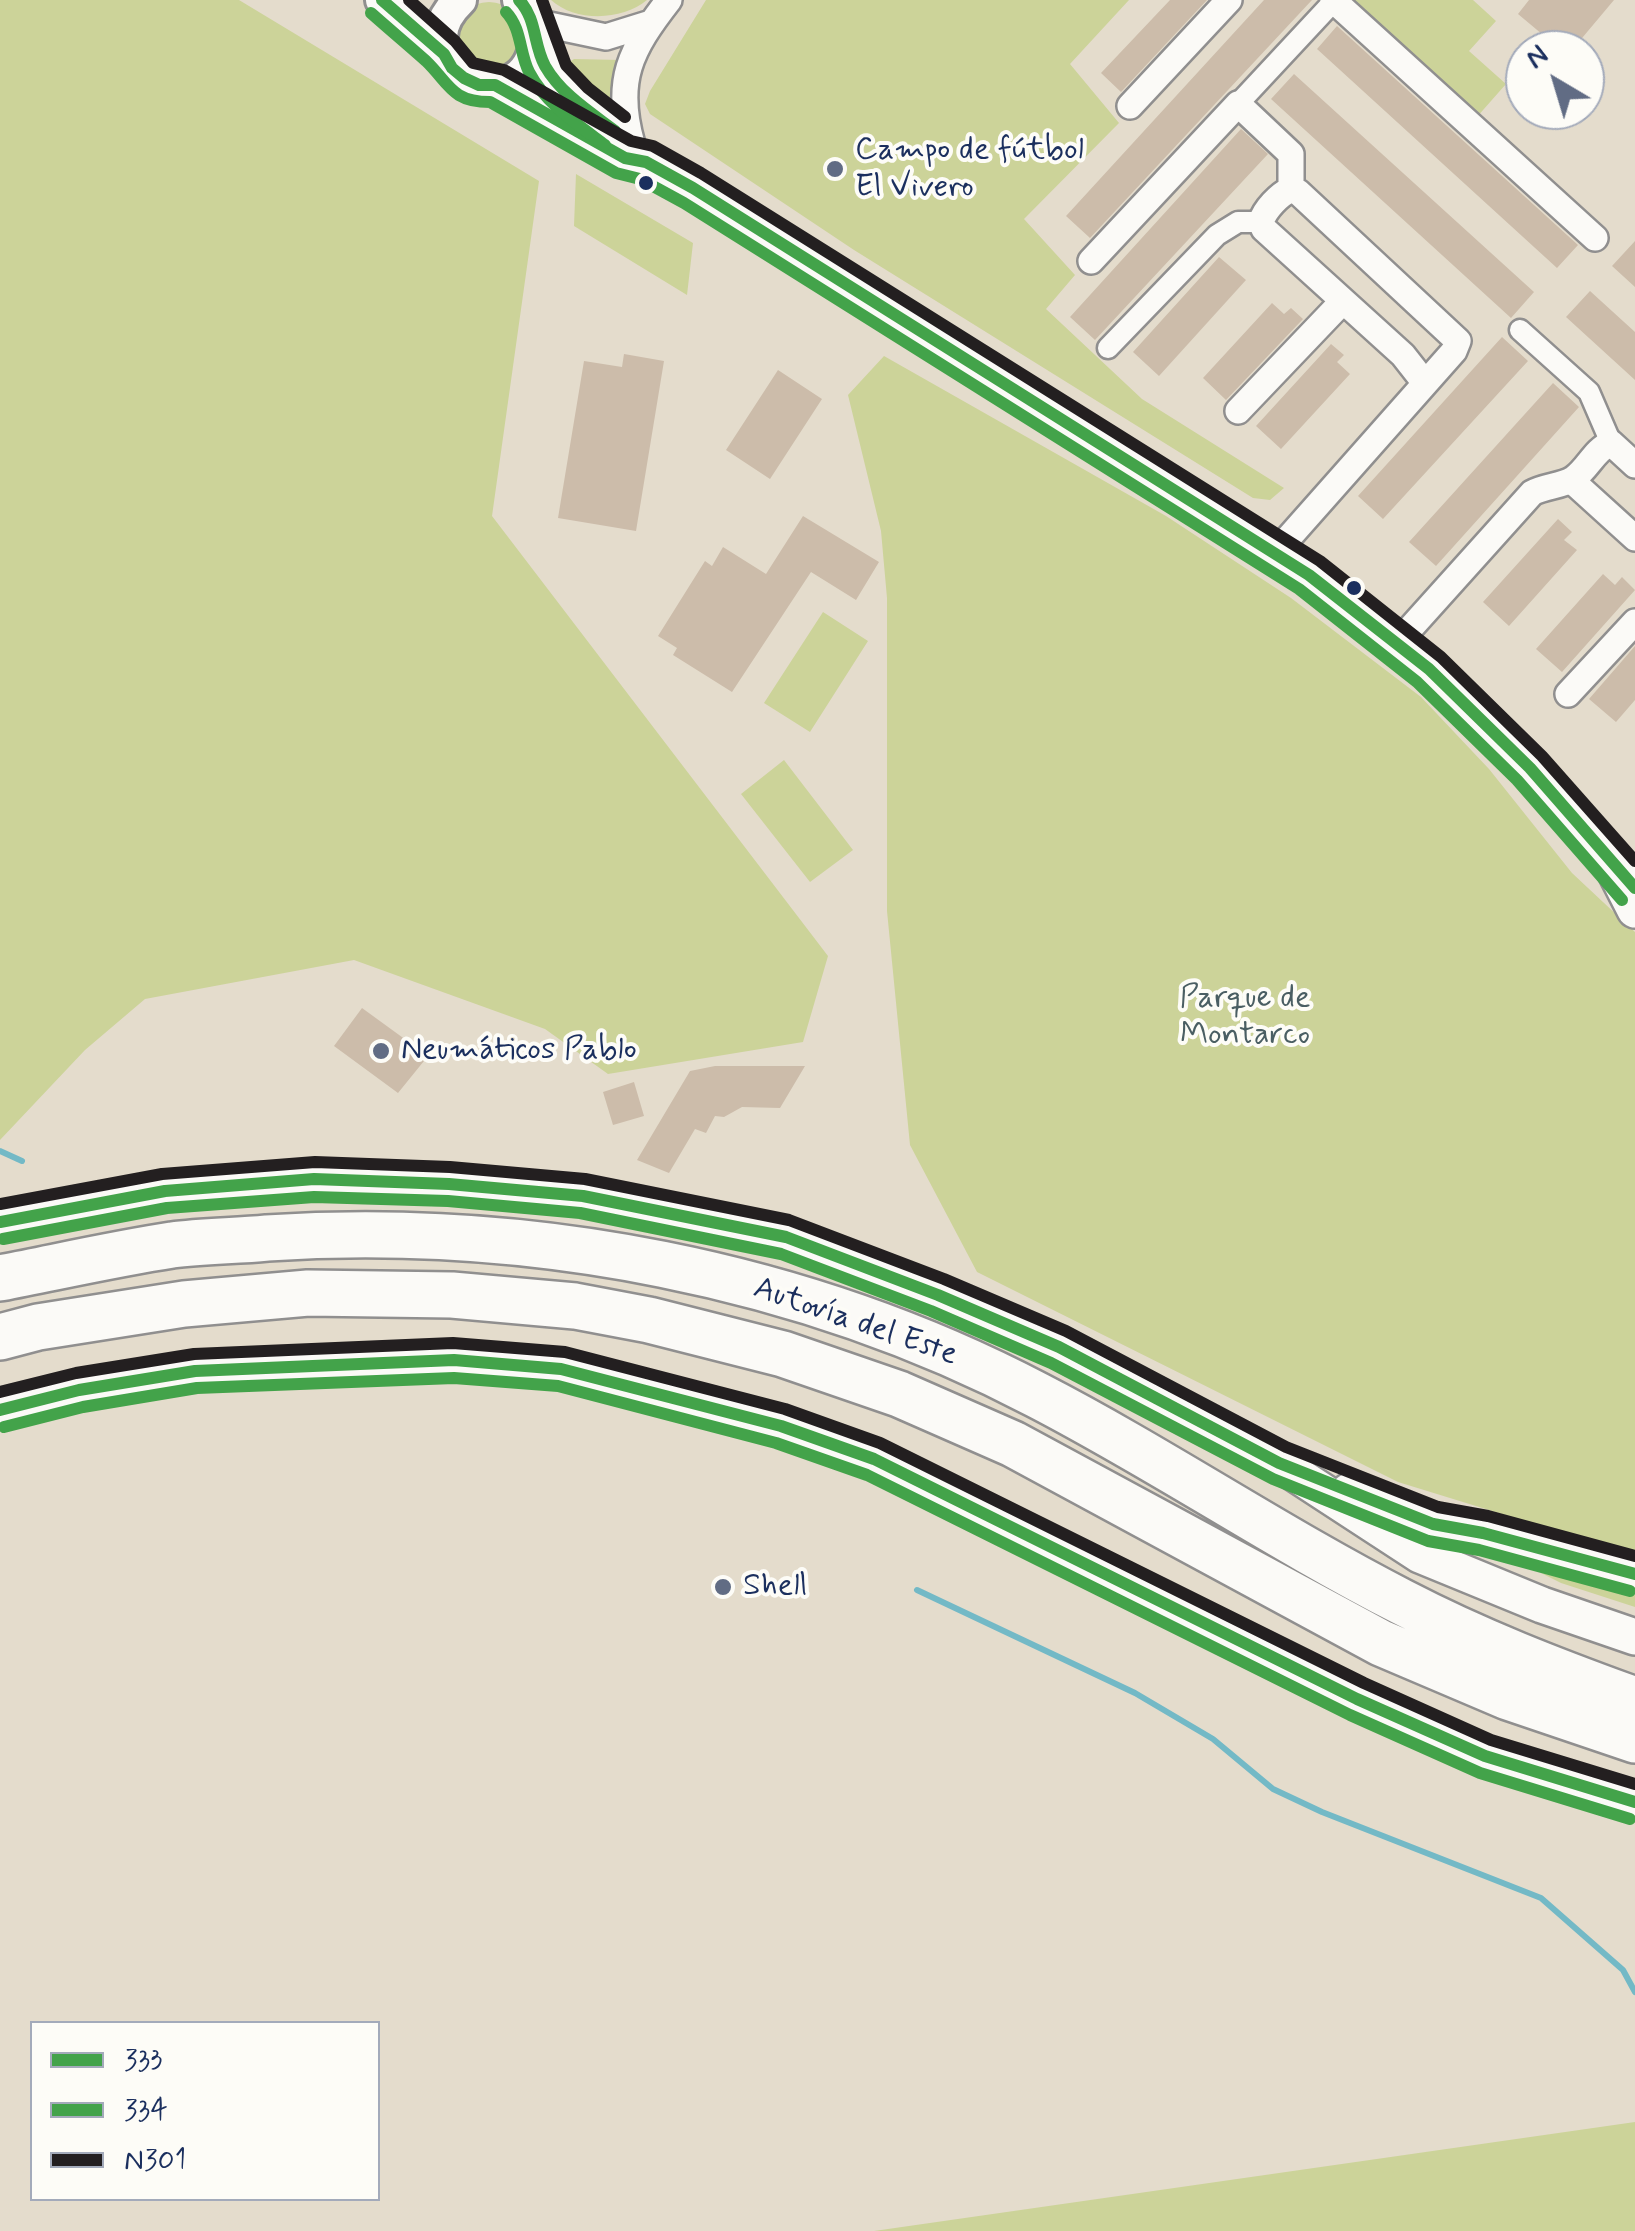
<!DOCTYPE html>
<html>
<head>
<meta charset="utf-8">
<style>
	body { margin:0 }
	#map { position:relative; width:1635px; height:2231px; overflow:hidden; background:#e4dccc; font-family:Mynerve,sans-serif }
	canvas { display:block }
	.legend { position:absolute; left:30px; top:2021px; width:350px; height:180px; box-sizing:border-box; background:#fdfcf7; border:2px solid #a3aaba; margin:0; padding:12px 18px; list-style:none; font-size:30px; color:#1b2f5e }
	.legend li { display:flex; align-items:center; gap:20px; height:50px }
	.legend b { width:50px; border:2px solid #a3aaba }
	.north { position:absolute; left:1505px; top:30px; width:100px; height:100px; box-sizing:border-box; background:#fdfcf7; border:2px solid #a3aaba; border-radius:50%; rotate:322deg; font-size:28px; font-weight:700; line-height:40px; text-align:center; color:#1b2f5e }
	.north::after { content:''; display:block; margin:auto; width:35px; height:45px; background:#616c84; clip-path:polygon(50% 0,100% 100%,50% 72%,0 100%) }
</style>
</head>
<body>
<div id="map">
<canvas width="1635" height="2231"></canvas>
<ul class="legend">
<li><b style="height:12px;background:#43a34a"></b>333</li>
<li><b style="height:12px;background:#43a34a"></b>334</li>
<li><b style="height:12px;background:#231f20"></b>N301</li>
</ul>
<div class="north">N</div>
</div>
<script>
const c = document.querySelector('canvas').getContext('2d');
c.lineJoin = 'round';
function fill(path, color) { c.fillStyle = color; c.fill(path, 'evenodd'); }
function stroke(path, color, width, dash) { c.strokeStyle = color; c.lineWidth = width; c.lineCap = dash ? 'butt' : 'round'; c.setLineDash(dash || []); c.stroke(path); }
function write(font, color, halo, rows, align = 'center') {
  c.font = font + ' Mynerve,sans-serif'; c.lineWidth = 8; c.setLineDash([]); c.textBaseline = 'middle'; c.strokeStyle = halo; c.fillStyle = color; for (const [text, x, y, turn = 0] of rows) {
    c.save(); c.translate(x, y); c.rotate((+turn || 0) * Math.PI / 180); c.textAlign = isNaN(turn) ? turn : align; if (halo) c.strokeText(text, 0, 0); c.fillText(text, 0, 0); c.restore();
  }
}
const green = new Path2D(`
	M0,0H239L539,181L492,516L828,956L803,1042L608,1074L545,1029L354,960L145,999L85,1050L0,1140Z
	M551,0H647C622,21 575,22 551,0Z
	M706,0H1129L1070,64L1119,123L1024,219L1075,275L1046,309L1142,399L1284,488L1270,500L1253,498L854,250L650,114L645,104L650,91Z
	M1343,0H1473L1496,21L1469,51L1506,84L1476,118Z
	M455 36a34 34 0 1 1 68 0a34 34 0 1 1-68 0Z
	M574,59L621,60L615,109L586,91L566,64Z
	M576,174L693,243L687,295L574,226Z
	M884,356L1166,516L1291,598L1421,697L1489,769L1572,873L1635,932V1555L1398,1482L977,1272L910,1145L887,911V598L881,531L848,395Z
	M823,612L868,641L810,732L764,703Z
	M784,760L853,850L810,882L741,794Z
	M1541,1573L1635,1595V1607L1561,1583Z
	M1635,2122V2231H874Z`);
const stream = new Path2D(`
	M0,1151L22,1161
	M917,1590L1135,1693L1213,1739L1273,1789L1322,1812L1541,1898L1623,1970L1635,1992`);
const building = new Path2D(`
	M1170,0H1207L1121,92L1101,73Z
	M1264,0H1312L1090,238L1066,216Z
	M1529,0H1614L1572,50H1561L1518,14Z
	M1337,26L1578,245L1557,268L1317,49Z
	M1294,74L1534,292L1511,318L1271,99Z
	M1241,129L1268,154L1095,340L1070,317Z
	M1635,241V287L1612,266Z
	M1219,257L1246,280L1159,376L1133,352Z
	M1590,291L1635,332V380L1566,317Z
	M1272,303L1284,314L1291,308L1303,319L1226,400L1203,378Z
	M1502,337L1528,361L1383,519L1358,496Z
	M1331,344L1344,355L1337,362L1350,374L1281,449L1256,426Z
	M624,354L664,361L636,531L558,518L584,361L622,367Z
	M778,370L822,399L770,479L726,450Z
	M1553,383L1579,407L1436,566L1409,542Z
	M803,516L879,562L856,600L811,572L732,692L673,655L677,648L658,636L705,561L712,566L723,547L766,574Z
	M1558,519L1572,532L1564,540L1577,550L1509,626L1483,602Z
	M1603,574L1615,585L1622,577L1635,590L1562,672L1536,649Z
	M1635,646V700L1616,722L1589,699Z
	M362,1008L428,1056L398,1093L334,1046Z
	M715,1066H805L780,1108L742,1107L724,1117L715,1116L706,1133L695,1129L669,1173L637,1160L690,1071Z
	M634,1082L644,1116L613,1125L603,1092Z`);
const pedestrian = new Path2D(`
	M1238,104L1334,1
	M1520,330L1589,392L1611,443
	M1108,348L1217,235L1238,222H1261`);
const minor = new Path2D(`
	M1333,0L1595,238
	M535,22L606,37L651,23
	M1130,106L1229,0
	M632,144C614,81 630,50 669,0
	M1091,261L1238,104L1291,154V189
	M1238,411L1343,301
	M1571,480L1635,538
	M1276,552L1454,351L1458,341L1298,192L1291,189C1279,195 1265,209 1261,222L1264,229L1403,355L1425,383
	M1398,642L1532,493C1544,486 1562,486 1573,479C1588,469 1594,450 1611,443L1635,465
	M1568,694L1635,622`);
const tertiary = new Path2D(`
	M382,0L444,54
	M460,0C395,62 515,127 535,49C540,30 533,13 519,0
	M537,43C553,85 584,108 619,134
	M495,85L625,158L646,162L706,196L1309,575L1429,669L1530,768L1631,884`);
const secondary = new Path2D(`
	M1612,865L1635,910
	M0,1222L165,1191L314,1179L449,1184L583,1196L786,1237L938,1295L1059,1347L1279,1463L1420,1555L1542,1605L1635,1637
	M0,1410L79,1390L195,1371L454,1360L561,1369L781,1426L874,1459L1357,1699L1485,1756L1635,1802
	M1349,1491L1433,1524L1483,1533L1635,1574`);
const motorway = new Path2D(`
	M0,1278C57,1267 114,1254 172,1245C203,1241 236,1241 267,1238C529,1221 804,1273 1037,1395C1161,1459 1277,1538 1402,1602C1477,1641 1555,1671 1635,1700
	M0,1337L38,1327L184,1304L308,1293L452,1295L575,1306L649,1320L783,1354L899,1394L1013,1444L1381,1643L1508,1697L1635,1740`);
const bus1 = new Path2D(`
	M382,0L444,54L452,68L464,78L479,85H495L625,158L646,162L693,188L1309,575L1429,669L1530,768L1635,888
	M519,0C537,19 533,44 545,66C561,94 590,112 615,131
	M0,1222L165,1191L314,1179L449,1184L583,1196L786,1237L938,1295L1059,1347L1279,1463L1433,1524L1483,1533L1635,1574
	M0,1410L79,1390L195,1371L454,1360L561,1369L781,1426L874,1459L1357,1699L1485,1756L1635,1802`);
const bus2 = new Path2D(`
	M506,12C522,29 519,52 529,72C545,103 577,124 605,145
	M371,13C389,29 408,45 426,61C449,83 451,102 490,102L616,173L640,179L684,203L1299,589L1417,682L1517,780L1622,900
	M3,1239L167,1208L314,1197L448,1201L580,1213L781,1254L931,1311L1051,1363L1273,1479L1428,1541L1479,1550L1630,1591
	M4,1427L83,1407L197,1388L454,1378L558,1386L776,1443L867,1475L1350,1715L1480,1773L1630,1819`);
const bus3 = new Path2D(`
	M409,0L455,41L473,63L504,70L631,141L653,146L701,173L1320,561L1441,657L1542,756L1635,861
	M542,0L566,65L588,88L625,117
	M0,1204L162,1174L315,1162L450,1167L585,1179L789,1220L944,1279L1066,1331L1286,1447L1438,1507L1488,1516L1635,1556
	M0,1392L76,1373L194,1354L453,1343L565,1352L785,1409L880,1443L1364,1683L1491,1740L1635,1784`);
const markers = [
	[835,169,10,"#616c84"],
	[646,183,9,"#1b2f5e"],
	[1354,588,9,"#1b2f5e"],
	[381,1051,10,"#616c84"],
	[723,1587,10,"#616c84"]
];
const poiNames = [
	["Campo de fútbol",855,151],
	["El Vivero",855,188],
	["Neumáticos Pablo",401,1051],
	["Shell",743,1587]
];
const parkNames = [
	["Parque de",1245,999],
	["Montarco",1245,1036]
];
const streetNames = [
	["Autovía del Este",855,1323,19]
];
fill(green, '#ccd399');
stroke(stream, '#73b9c6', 6);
fill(building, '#ccbcaa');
stroke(pedestrian, '#908f8f', 25);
stroke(minor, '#908f8f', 30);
stroke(tertiary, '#908f8f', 38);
stroke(secondary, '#908f8f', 40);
stroke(motorway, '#908f8f', 50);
stroke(pedestrian, '#fbfaf7', 20);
stroke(minor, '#fbfaf7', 25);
stroke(tertiary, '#fbfaf7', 32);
stroke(secondary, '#fbfaf7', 35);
stroke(motorway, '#fbfaf7', 45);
stroke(bus1, '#43a34a', 12);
stroke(bus2, '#43a34a', 12);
stroke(bus3, '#231f20', 12);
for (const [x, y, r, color] of markers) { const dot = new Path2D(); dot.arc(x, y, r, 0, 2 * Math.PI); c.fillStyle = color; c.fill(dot); stroke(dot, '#fdfcf7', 4); }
write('32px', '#1b2f5e', '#fdfcf7', poiNames, 'left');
write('32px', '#4a5e63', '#fdfcf7', parkNames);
write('32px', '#1b2f5e', '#fdfcf7', streetNames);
</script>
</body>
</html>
